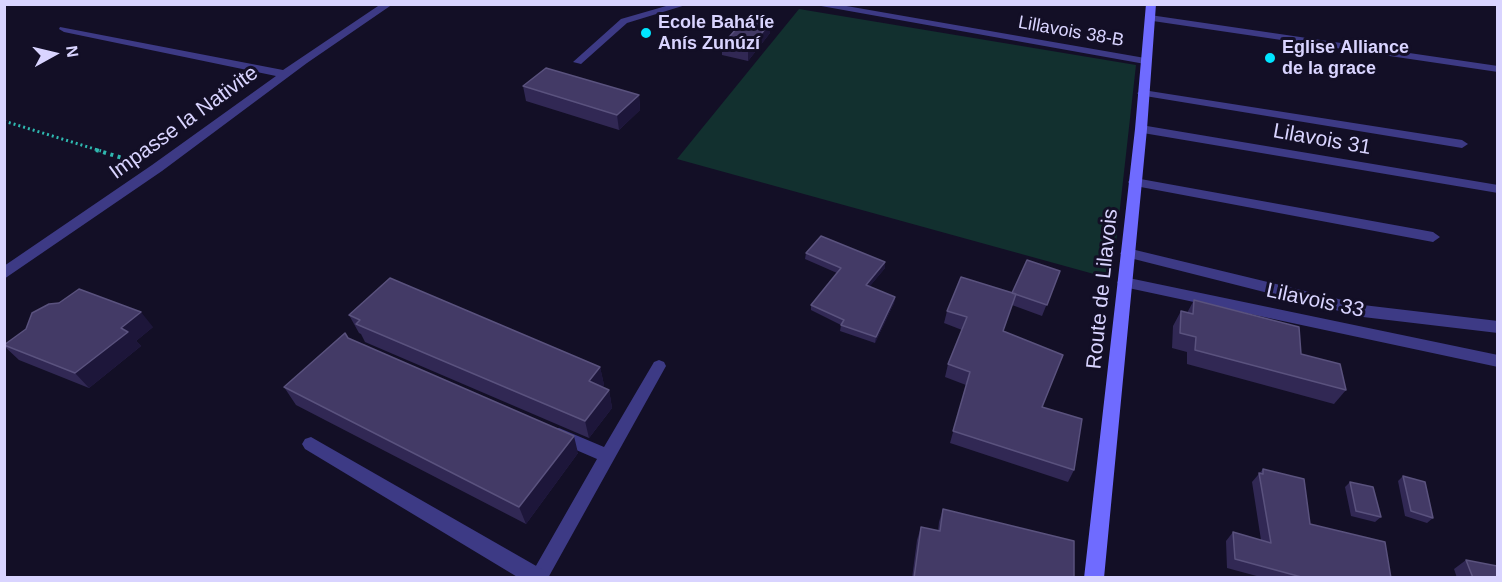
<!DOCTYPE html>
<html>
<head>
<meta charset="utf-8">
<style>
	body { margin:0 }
	#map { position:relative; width:1502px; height:582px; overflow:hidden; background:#130f26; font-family:Arial,sans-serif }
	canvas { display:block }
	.frame { position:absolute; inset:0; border:6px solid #d9d4ff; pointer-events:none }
	.north { position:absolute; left:24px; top:24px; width:60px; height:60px; -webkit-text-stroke:4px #130f26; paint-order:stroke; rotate:82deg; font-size:16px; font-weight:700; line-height:24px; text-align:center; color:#d9d4ff }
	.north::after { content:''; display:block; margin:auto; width:21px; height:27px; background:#d9d4ff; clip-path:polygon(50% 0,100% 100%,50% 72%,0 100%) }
</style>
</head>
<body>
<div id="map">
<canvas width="1502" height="582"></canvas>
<div class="frame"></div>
<div class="north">N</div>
</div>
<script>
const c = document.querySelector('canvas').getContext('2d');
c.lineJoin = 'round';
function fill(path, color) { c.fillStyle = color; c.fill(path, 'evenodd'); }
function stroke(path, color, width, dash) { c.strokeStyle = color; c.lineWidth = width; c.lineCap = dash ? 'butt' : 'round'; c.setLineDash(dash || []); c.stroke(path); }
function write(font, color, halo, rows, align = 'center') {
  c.font = font + ' Arial,sans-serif'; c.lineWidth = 6; c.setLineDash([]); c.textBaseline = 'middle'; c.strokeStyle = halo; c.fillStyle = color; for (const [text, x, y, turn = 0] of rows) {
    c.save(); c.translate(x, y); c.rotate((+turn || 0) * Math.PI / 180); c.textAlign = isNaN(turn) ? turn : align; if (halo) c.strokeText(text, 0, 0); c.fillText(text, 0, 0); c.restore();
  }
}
const green = new Path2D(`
	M799,9L1136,65L1112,279L677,159Z`);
const pathFar1 = new Path2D(`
	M4,121L101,151`);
const path = new Path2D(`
	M96,150L136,162`);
const service = new Path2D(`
	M673,4H689L627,23L581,64L573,62L621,19Z
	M659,360L664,362L666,366L548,578H529L597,459L553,440L551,435L553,430L559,428L604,447L654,362Z`);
const minor = new Path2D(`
	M381,4H393L307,63L162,171L4,279V266L152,165L276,76L64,32L59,29L60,27L283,70Z
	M810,4H835L1145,58L1150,61L1145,64Z
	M1150,15L1498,66V72L1146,20V16Z
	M1143,90L1462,140L1468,144L1462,148L1139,95L1137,93Z
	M1141,125L1498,185V193L1137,132V126Z
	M1135,178L1433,232L1440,237L1433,242L1130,185L1128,182L1130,179Z
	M1127,248L1363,305L1498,321V333L1363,317L1122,256L1120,253Z
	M1124,277L1498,355V367L1119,286L1117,282Z
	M311,437L545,571L548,578H519L305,449L302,444L305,439Z`);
const secondary = new Path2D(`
	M1146,4H1156L1147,129L1104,578H1084L1135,129Z`);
const wall = new Path2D(`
	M770,23V33L748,61L722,55V45Z
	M523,86L639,95L640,110L619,130L526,101Z
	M806,253L885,268L869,287L895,297L894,303L875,343L840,331L841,325L811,310V305L837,273L805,259Z
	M1060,271L1042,316L1012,305L1003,331L1074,470L1068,482L950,443L966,385L945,377L948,364L962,330L944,323L947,311L1012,293Z
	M1194,300L1301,354L1346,390L1334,404L1187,364V352L1172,348L1173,326L1181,311L1187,313Z
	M349,315L600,367L604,385L602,387L609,390L612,408L589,438L365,342L361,334L359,333Z
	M153,327L136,341L141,346L89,388L19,360L4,346Z
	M348,338L578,453L526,524L296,405L284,387Z
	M1263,469L1310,524L1391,578H1264L1227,568L1226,541L1233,532L1261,540L1252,482Z
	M1403,476L1433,518L1427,523L1405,516L1398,481Z
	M1350,482L1381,517L1375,522L1351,516L1345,487Z
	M943,509L1074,578H912L917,540L921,527L938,531L939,522Z
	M1466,560L1497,578H1457L1454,569Z`);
const shadedWall = new Path2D(`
	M770,23V33L748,61V50Z
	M639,95L640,110L619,130L617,115Z
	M885,262V268L866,291V285Z
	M895,297L894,303L875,343L876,337Z
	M141,312L153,327L136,341L141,346L89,388L75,373L121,328Z
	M600,367L604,385L593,399L589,381Z
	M609,390L612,408L589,438L585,421Z
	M574,436L578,453L526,524L519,507Z`);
const building = new Path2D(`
	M746,18L770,23L748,50L722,45Z
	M546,68L639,95L617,115L523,86Z
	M821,236L885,262L866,285L895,297L876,337L841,325L844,320L811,305L841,268L806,253Z
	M1027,260L1060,271L1047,305L1012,293Z
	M961,277L1016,294L1003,331L1063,355L1042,407L1082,419L1074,470L953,431L970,372L948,364L967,317L947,311Z
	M390,278L600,367L589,381L609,390L585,421L356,324L360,320L349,315Z
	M79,289L141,312L121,328L128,332L75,373L4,345L26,329L32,313L49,304L59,303Z
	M1194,300L1299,327L1301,354L1340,364L1346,390L1195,350L1196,337L1180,333L1181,311L1193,314Z
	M345,333L348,338L574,436L519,507L284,387Z
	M1263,469L1304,479L1310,524L1385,542L1391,578H1305L1235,559L1233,532L1271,543L1259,473L1263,474Z
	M1403,476L1425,482L1433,518L1411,511Z
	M1350,482L1373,487L1381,517L1356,511Z
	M943,509L1074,541V578H914L921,527L940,531Z
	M1466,560L1497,566V578H1473Z`);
const markers = [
	[646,33,6,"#00e5ff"],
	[1270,58,6,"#00e5ff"]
];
const farPoinames = [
	["Ecole Bahá'íe",658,23],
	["Anís Zunúzí",658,44],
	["Eglise Alliance",1282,48],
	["de la grace",1282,69]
];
const farStreetnames = [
	["Lillavois 38-B",1071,32,10]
];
const streetNames = [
	["Impasse la Nativite",184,123,-36],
	["Lilavois 31",1322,140,10],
	["Route de Lilavois",1103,289,-84],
	["Lilavois 33",1315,301,12]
];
fill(green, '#12302f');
stroke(pathFar1, '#2fb8b0', 3, [2, 3]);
stroke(path, '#2fb8b0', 4, [3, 4.5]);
fill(service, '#3d3a85');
fill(minor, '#3d3a85');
fill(secondary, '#6f6bff');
fill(wall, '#312854');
fill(shadedWall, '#1d163a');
fill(building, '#433a66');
stroke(building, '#5a527e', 1.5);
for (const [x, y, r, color] of markers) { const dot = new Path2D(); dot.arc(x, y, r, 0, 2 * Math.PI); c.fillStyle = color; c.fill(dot); stroke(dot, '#130f26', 2); }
write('bold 18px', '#d9d4ff', '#130f26', farPoinames, 'left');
write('18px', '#d9d4ff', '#130f26', farStreetnames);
write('21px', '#d9d4ff', '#130f26', streetNames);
</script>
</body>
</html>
